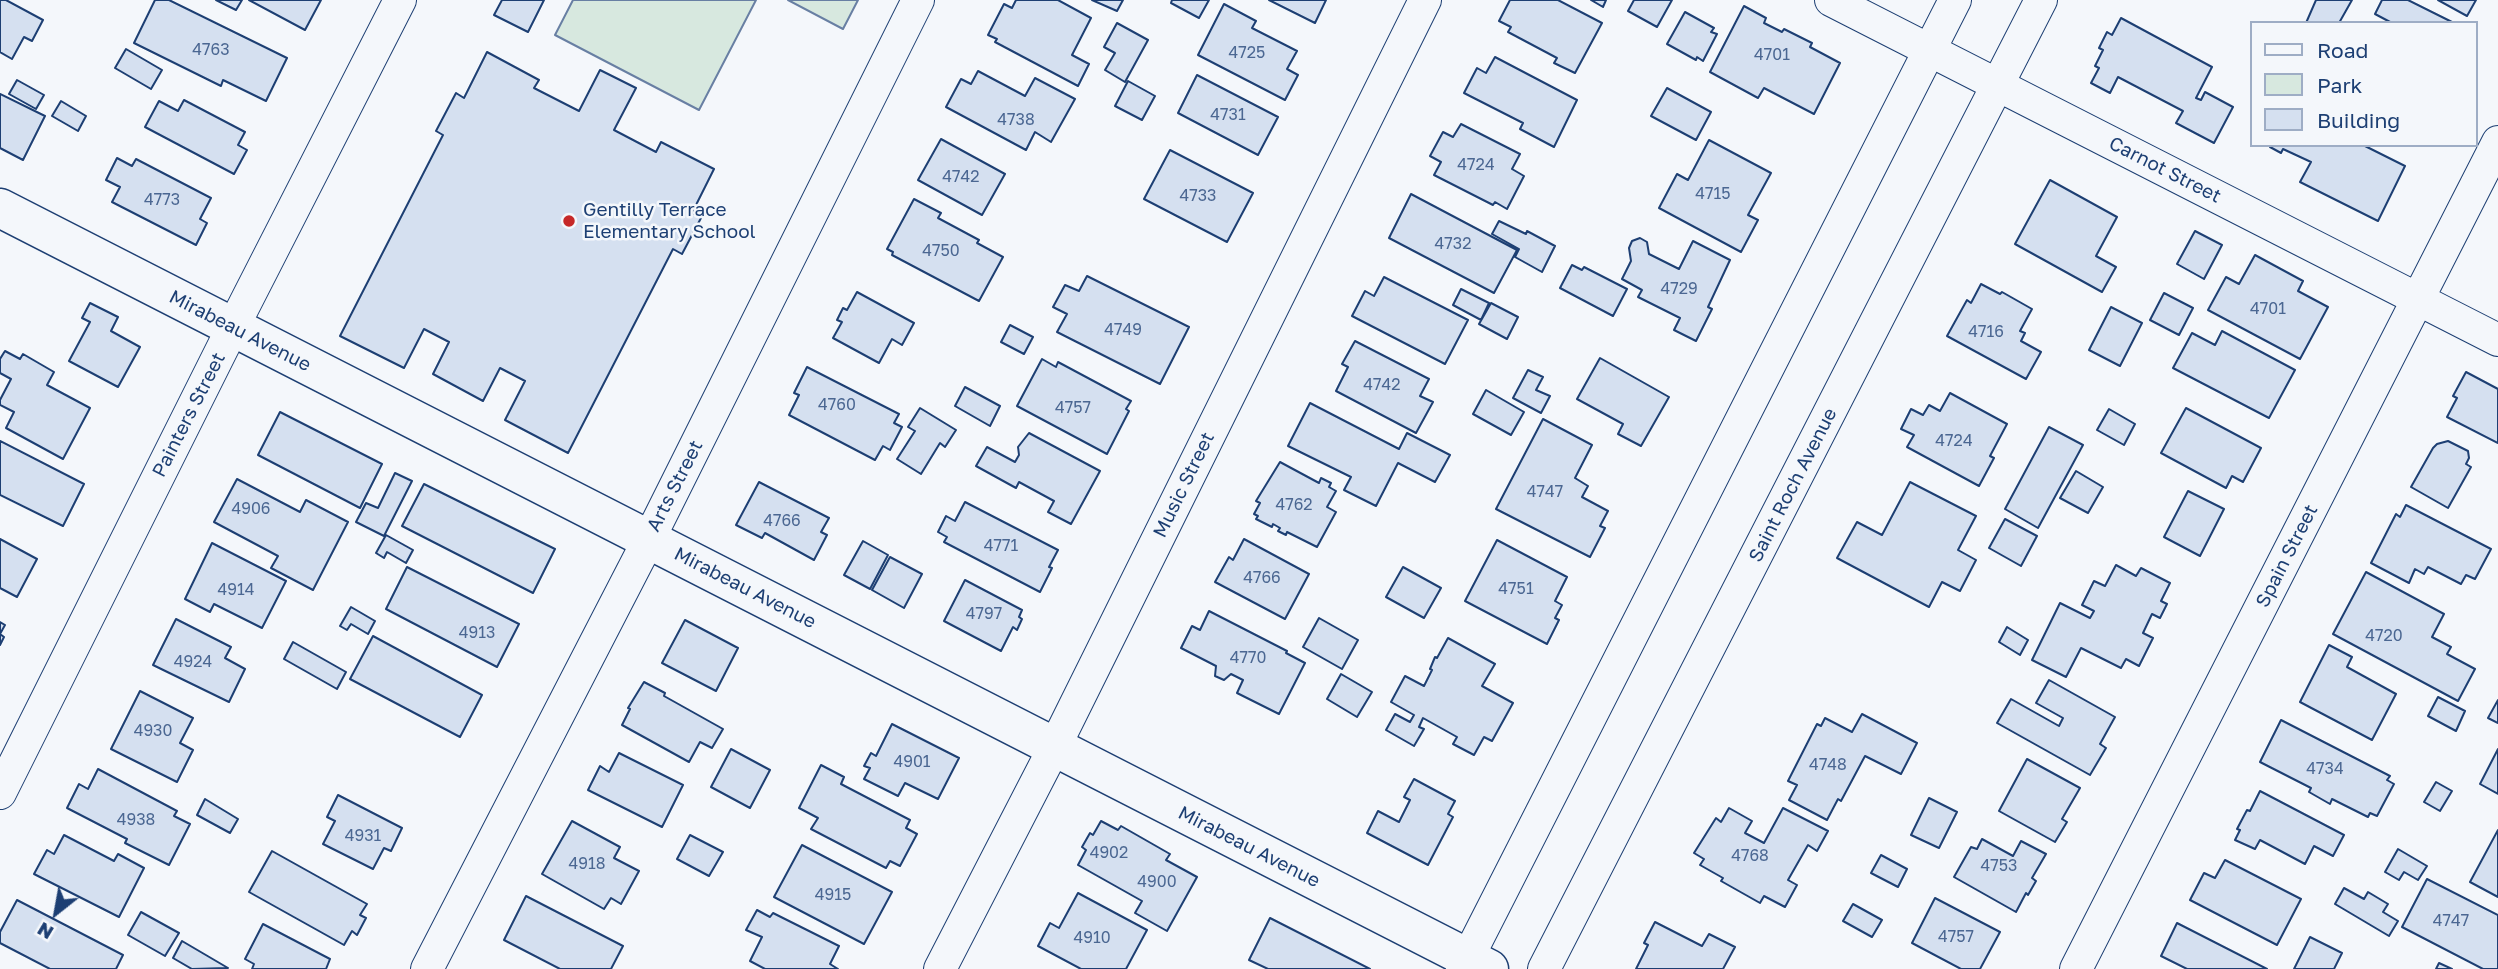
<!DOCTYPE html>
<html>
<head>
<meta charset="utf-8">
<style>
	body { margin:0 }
	#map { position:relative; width:2498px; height:969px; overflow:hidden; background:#f4f7fb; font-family:"Golos Text",sans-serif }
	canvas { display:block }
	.legend { position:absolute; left:2250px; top:21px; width:228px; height:126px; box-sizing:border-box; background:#f4f7fb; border:2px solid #9eadc5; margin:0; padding:9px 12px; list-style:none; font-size:21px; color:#1d3f73 }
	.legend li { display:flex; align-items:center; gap:14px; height:35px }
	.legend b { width:35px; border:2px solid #9eadc5 }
	.north { position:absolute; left:21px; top:878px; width:70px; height:70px; -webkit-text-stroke:5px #f4f7fb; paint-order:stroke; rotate:211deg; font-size:19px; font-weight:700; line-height:28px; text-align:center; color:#1d3f73 }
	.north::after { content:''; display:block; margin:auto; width:24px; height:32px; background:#1d3f73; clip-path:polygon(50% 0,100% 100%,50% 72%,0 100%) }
</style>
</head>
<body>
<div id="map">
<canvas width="2498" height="969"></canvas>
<ul class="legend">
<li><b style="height:9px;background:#f4f7fb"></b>Road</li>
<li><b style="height:19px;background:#d7e8df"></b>Park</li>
<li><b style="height:19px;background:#d5e0f0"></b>Building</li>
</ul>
<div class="north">N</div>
</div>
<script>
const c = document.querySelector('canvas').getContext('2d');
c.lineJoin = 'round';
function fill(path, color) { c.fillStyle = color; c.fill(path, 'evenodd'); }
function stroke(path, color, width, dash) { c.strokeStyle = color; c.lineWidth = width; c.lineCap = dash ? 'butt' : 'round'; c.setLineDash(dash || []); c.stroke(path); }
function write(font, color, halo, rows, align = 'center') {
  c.font = font + ' "Golos Text",sans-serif'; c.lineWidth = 5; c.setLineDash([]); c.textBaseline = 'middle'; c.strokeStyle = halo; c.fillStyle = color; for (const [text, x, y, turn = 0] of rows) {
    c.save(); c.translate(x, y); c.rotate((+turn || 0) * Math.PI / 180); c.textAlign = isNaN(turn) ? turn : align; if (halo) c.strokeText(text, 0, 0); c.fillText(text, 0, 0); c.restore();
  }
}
const green = new Path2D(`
	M573,0H756L699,110L555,35Z
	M788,0H858L843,29Z`);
const building = new Path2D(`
	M0,0H6L43,20L32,41L24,37L12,59L0,52Z
	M155,0H169L287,58L266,101L223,80L221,86L134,43Z
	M216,0H242L236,10Z
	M249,0H321L305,30Z
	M502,0H544L528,32L494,15Z
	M1016,0H1058L1091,18L1072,55L1089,64L1078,86L995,42L997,39L988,35L1004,4L1012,8Z
	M1092,0H1123L1117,11Z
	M1172,0H1209L1199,18L1171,3Z
	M1269,0H1326L1315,23Z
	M1510,0H1558L1602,23L1575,73L1554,63L1557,58L1508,32L1511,27L1499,21Z
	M1591,0H1606L1603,7Z
	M1634,0H1672L1657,27L1628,11Z
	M2316,0H2352L2339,23H2306Z
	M2382,0H2408L2454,23H2392L2375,14Z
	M2438,0H2476L2467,16Z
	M1224,4L1256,21L1252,28L1297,51L1287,69L1298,75L1285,100L1198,55Z
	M1744,6L1766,18L1764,23L1782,32L1784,29L1812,43L1810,47L1840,63L1814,114L1764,88L1758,98L1710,72Z
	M1685,12L1714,28L1711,32L1717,34L1703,61L1697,57L1696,60L1667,44Z
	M2121,18L2212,67L2196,98L2201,100L2205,92L2233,107L2214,143L2176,123L2183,111L2118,77L2110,93L2091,83L2099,68L2095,66L2103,50L2099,48L2107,32L2112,35Z
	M1117,23L1148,40L1125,82L1105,70L1115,53L1104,47Z
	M126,49L162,70L151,89L115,68Z
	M487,52L539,80L534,88L579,111L600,70L636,88L614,130L656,152L661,142L714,169L692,213L701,218L682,254L673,249L568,453L505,420L525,381L500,368L483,401L433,374L449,342L424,329L404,368L340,336L443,135L436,131L456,93L464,98Z
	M1495,57L1577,100L1554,147L1520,129L1523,123L1464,93L1477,68L1486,73Z
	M978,71L1025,96L1035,78L1075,99L1051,142L1035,132L1026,150L946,107L961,79L971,84Z
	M1197,75L1278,117L1258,155L1178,113Z
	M17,80L44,95L36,109L9,94Z
	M1128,81L1155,96L1142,120L1115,106Z
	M1667,88L1711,112L1696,140L1651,116Z
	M0,94L45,116L23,160L0,148Z
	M184,100L245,132L238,145L247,150L234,174L145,127L159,101L178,111Z
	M61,101L86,116L78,131L52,116Z
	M1461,124L1520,154L1512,169L1524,176L1507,209L1495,202L1493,205L1434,175L1441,162L1430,156L1443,132L1453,137Z
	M941,139L1005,174L982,215L918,180Z
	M1709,140L1771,173L1748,215L1758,220L1741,252L1659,208L1677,174L1688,180Z
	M2271,145H2363L2405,166L2378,221L2300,182L2311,162L2283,149L2281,153L2270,147Z
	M1170,150L1253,193L1227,242L1144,199Z
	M117,158L132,166L136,159L211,198L200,219L207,223L196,245L112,202L120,187L106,180Z
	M2050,180L2117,217L2096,256L2116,267L2102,292L2015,244Z
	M1411,194L1517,250L1494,293L1389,238Z
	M914,199L941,213L938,218L979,240L977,243L1003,257L979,301L892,255L893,252L887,249Z
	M1499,221L1526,234L1527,231L1555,246L1542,272L1515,257L1519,249L1492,234Z
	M2195,231L2222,245L2204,279L2177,264Z
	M1640,238L1647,242L1649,254L1679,269L1693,241L1730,260L1708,307L1712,309L1696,341L1674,330L1680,318L1638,297L1642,290L1622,279L1631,261L1629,248L1632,241Z
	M2255,255L2303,281L2298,291L2328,307L2300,359L2208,310L2226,277L2239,284Z
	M1572,265L1582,270L1584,267L1627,289L1613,316L1560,288Z
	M1087,276L1189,327L1160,384L1057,332L1067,314L1053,307L1065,285L1079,291Z
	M1384,277L1468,320L1445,364L1352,316L1365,291L1374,296Z
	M1981,284L2000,294L2002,292L2032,309L2020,331L2025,333L2021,341L2041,352L2026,379L1947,336L1967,300L1971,303Z
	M1461,289L1489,303L1481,320L1453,305Z
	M857,292L914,323L902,345L892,339L879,363L833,338L842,322L837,320L843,308L847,310Z
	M2164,293L2193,308L2179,335L2150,320Z
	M90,303L118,317L111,331L140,347L118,387L69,361L90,322L82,318Z
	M1491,303L1518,317L1507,339L1479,324Z
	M2111,307L2142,323L2120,366L2089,350Z
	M1010,325L1033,337L1024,354L1001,342Z
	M2222,331L2295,370L2269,418L2173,368L2192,333L2215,345Z
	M1355,341L1429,379L1420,396L1433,402L1416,433L1336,391L1348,367L1342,364Z
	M5,351L20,359L23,354L54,372L47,385L90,408L63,459L6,428L14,412L0,405V400L11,379L0,373V359Z
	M1600,358L1669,397L1641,446L1618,434L1623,424L1577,399Z
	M1042,359L1056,367L1058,362L1131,401L1126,409L1129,411L1107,454L1017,406Z
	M807,367L899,414L894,423L902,427L890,450L883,446L875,460L789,415L799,395L794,393Z
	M1528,370L1543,377L1536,390L1550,396L1541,413L1513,398Z
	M2466,372L2498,389V443L2447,417L2457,398L2453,396Z
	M965,387L1000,406L990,426L955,406Z
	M1486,390L1524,412L1511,435L1473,414Z
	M1950,393L2007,424L1990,456L1994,458L1979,486L1907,447L1914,435L1901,429L1911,409L1923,415L1929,405L1940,411Z
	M1310,403L1399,449L1407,433L1450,455L1435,482L1398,463L1376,506L1344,490L1351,477L1288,446Z
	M920,408L956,430L945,447L940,443L921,474L897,459L915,431L908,427Z
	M2186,408L2261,448L2243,482L2232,476L2226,488L2161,453Z
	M2109,409L2135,424L2124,445L2097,430Z
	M280,412L382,464L360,508L258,455Z
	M1543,419L1592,445L1575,478L1588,486L1582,497L1608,511L1600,526L1605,528L1590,557L1496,509Z
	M2049,427L2083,445L2038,528L2005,509Z
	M1029,433L1100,471L1071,524L1048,512L1054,501L1019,482L1016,488L976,466L987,447L1015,462L1019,455L1018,447Z
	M0,441L84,484L63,526L0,495Z
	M2448,441L2468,451L2469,458L2466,464L2471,467L2448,508L2411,487L2433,448L2437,444Z
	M1280,462L1319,483L1321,478L1331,483L1329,487L1336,491L1327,507L1336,512L1317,547L1287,532L1286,535L1278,531L1280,528L1273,524L1272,527L1256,519L1258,516L1254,514L1260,503L1256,501Z
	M2076,471L2103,487L2088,513L2060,498Z
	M395,473L412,481L384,536L356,522L366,503L378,508Z
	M237,479L300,512L306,500L348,522L313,590L271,568L278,556L214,522Z
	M759,482L829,518L821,532L827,535L814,560L765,533L762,538L736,525Z
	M1910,482L1976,516L1958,550L1976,560L1960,591L1942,582L1929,607L1837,558L1857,522L1882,535Z
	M424,484L555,549L533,593L402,526Z
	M2188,491L2224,509L2200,556L2164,537Z
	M965,502L1058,550L1049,567L1052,568L1040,592L944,542L947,537L938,532L946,516L955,521Z
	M2406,505L2491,549L2475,579L2466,575L2461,584L2428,567L2424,574L2415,569L2409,583L2371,563L2396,514L2400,517Z
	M2005,519L2037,536L2021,566L1989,548Z
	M386,535L413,550L406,563L387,552L384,558L376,553Z
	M0,539L37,559L17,597L0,588Z
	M1244,539L1309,574L1285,619L1215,582L1229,557L1233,560Z
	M1497,540L1567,577L1555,601L1562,605L1555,618L1559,620L1547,644L1465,601Z
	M863,541L888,555L870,589L844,575Z
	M212,543L286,581L262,628L214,604L210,612L185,599Z
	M890,557L922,574L904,608L872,590Z
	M2116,565L2136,576L2141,568L2170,583L2161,601L2167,604L2160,618L2152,614L2143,633L2153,638L2139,666L2126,659L2121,668L2081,648L2066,677L2032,660L2060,603L2090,618L2094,611L2082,605L2094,581L2105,586Z
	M407,567L519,624L497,667L386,609Z
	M1403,567L1441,588L1424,618L1386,597Z
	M2366,572L2444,614L2432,637L2451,647L2447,654L2475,669L2458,701L2333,634Z
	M965,580L1022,610L1019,617L1022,619L1017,630L1013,627L1001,651L944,621Z
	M351,607L375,621L368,634L351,624L347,630L340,626Z
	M1209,611L1287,651L1286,653L1305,663L1279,714L1237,693L1243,680L1231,674L1224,680L1215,676L1216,666L1181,648L1192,626L1200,630Z
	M1319,618L1358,640L1342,669L1303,647Z
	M176,619L231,647L225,658L245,669L229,702L153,665Z
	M685,620L738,648L716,691L662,663Z
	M0,622L5,625L0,634L4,637L0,645Z
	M2007,627L2028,640L2020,655L1999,642Z
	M373,636L482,695L460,737L350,679Z
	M1448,638L1495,664L1482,686L1513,703L1492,741L1484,737L1474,755L1453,744L1457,737L1423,718L1419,727L1424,729L1414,746L1386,730L1395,714L1410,722L1414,715L1391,702L1405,676L1424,686L1432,670L1430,669L1435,657L1437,658Z
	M293,642L346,672L337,689L284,659Z
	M2329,645L2352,657L2347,667L2396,694L2372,740L2300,702Z
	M1341,674L1372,692L1357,717L1327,699Z
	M2049,680L2115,717L2100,744L2106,748L2090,775L1997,723L2011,699L2059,726L2063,718L2036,703Z
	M644,682L665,693L664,696L723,729L712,748L700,742L689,762L622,725L630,709L628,708Z
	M140,691L193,718L180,743L193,750L177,782L111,749Z
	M2438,697L2465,711L2456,731L2428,716Z
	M2498,700V723L2488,718Z
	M1862,714L1917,743L1901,774L1865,756L1841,801L1838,799L1827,820L1789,800L1797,785L1788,781L1817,724L1821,726L1825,718L1852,732Z
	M2281,720L2390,776L2387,780L2394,784L2377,816L2370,813L2368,817L2332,799L2330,804L2309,792L2311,788L2260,762Z
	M892,724L959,758L938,799L905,783L898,796L864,779L870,768L864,766L871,753L876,756Z
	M731,749L770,770L750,808L711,787Z
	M2498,749V794L2480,784Z
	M619,753L683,785L662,827L588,790L600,766L609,772Z
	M2027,759L2080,788L2062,819L2067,822L2055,842L1999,811Z
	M821,765L844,777L841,784L910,820L906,828L917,834L900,866L890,861L886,868L811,829L818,818L799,808Z
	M98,769L177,811L174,816L190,824L169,865L125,843L127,839L67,808L79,784L88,789Z
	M1414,779L1455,801L1448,814L1453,817L1428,865L1367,833L1378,811L1399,822L1410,800L1404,797Z
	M2436,782L2452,791L2440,811L2424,802Z
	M2260,791L2344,835L2333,856L2314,846L2305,864L2260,840L2255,849L2235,840L2240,830L2237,829L2247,810L2250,811Z
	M338,795L402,828L391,851L384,848L373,869L323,844L335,821L327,817Z
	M1929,798L1957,812L1939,848L1911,835Z
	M205,799L238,819L230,833L197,815Z
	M1729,808L1752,821L1745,833L1764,843L1783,808L1828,831L1817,851L1808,845L1788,880L1797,885L1785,907L1764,896L1760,903L1721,881L1723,878L1700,865L1704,859L1694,853L1716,818L1721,822Z
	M572,821L620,847L614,858L639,871L621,904L611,898L604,909L542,874Z
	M1101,821L1118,830L1121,826L1170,854L1166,860L1197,877L1167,931L1135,913L1142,901L1078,865L1086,850L1082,847L1090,833L1093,835Z
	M2498,830V897L2470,882Z
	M64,835L114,861L118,854L144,868L119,917L34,874L47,850L54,854Z
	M690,835L723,852L709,876L677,859Z
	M1982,839L2013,856L2021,841L2046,854L2032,878L2036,881L2028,895L2026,893L2016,912L1954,877L1971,847L1977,849Z
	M802,845L892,892L864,944L774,897Z
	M2398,849L2427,866L2418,880L2404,872L2399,880L2385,872Z
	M272,851L367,904L360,915L366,918L357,935L352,931L344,945L249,892Z
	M1881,855L1907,869L1898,887L1871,873Z
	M2225,860L2301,899L2277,945L2190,900L2204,873L2215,878Z
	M2427,879L2498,915V969H2483L2402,927Z
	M2344,888L2364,899L2368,892L2388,904L2383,912L2398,921L2389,936L2335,904Z
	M1078,893L1147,930L1126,969H1081L1038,946L1050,923L1059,928Z
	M526,896L623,946L611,969H560L504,940Z
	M1935,898L2000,932L1980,969H1961L1912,943Z
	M17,900L123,955L116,969H50L0,943V932Z
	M1853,904L1882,920L1872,937L1843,921Z
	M757,910L770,917L773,913L839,946L830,964L838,969H765L750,961L762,937L746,930Z
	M141,912L179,933L165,956L128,935Z
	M1270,918L1370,969H1268L1249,960Z
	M1655,922L1702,946L1709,934L1735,947L1723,969H1636L1648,945L1644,943Z
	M2177,923L2267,969H2187L2161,956Z
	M263,924L330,959L326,969H252L254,964L245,959Z
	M2310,937L2342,953L2334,969H2294Z
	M182,941L228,968L192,969L173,958Z
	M2439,963L2452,969H2436Z`);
const street = new Path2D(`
	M1831,0L2498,340
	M0,793L233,327L400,0
	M427,969L649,539L918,0
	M940,969L1054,748L1425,0
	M1462,969L1955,0
	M1544,969L2041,0
	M2076,969L2498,142`);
const secondary = new Path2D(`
	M0,208L1489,969`);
const markers = [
	[569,221,7,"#c62828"]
];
const numberNames = [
	["4763",211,50],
	["4725",1247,53],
	["4701",1772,55],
	["4731",1228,115],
	["4738",1016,120],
	["4724",1476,165],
	["4742",961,177],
	["4715",1713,194],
	["4733",1198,196],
	["4773",162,200],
	["4732",1453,244],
	["4750",941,251],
	["4729",1679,289],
	["4701",2268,309],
	["4749",1123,330],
	["4716",1986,332],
	["4742",1382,385],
	["4760",837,405],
	["4757",1073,408],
	["4724",1954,441],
	["4747",1545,492],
	["4762",1294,505],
	["4906",251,509],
	["4766",782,521],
	["4771",1001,546],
	["4766",1262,578],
	["4751",1516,589],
	["4914",236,590],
	["4797",984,614],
	["4913",477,633],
	["4720",2384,636],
	["4770",1248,658],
	["4924",193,662],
	["4930",153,731],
	["4901",912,762],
	["4748",1828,765],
	["4734",2325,769],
	["4938",136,820],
	["4931",363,836],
	["4902",1109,853],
	["4768",1750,856],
	["4918",587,864],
	["4753",1999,866],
	["4900",1157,882],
	["4915",833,895],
	["4747",2451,921],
	["4757",1956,937],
	["4910",1092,938]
];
const streetNames = [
	["Carnot Street",2165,170,27],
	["Mirabeau Avenue",240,331,27],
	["Painters Street",189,415,-63],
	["Music Street",1184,485,-64],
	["Saint Roch Avenue",1793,485,-63],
	["Arts Street",675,486,-63],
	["Spain Street",2287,556,-63],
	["Mirabeau Avenue",745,588,27],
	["Mirabeau Avenue",1249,847,27]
];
const poiNames = [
	["Gentilly Terrace",583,210],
	["Elementary School",583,232]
];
fill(green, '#d7e8df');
stroke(green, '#687fa3', 2);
fill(building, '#d5e0f0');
stroke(building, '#1d3f73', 2);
stroke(street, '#1d3f73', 34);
stroke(secondary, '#1d3f73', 41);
stroke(street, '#f4f7fb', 32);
stroke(secondary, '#f4f7fb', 38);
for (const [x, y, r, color] of markers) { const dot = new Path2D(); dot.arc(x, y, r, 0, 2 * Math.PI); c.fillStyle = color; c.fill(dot); stroke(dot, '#f4f7fb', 2.5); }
write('16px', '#4b6792', null, numberNames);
write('19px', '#1d3f73', '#f4f7fb', streetNames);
write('19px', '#1d3f73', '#f4f7fb', poiNames, 'left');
</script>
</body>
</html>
